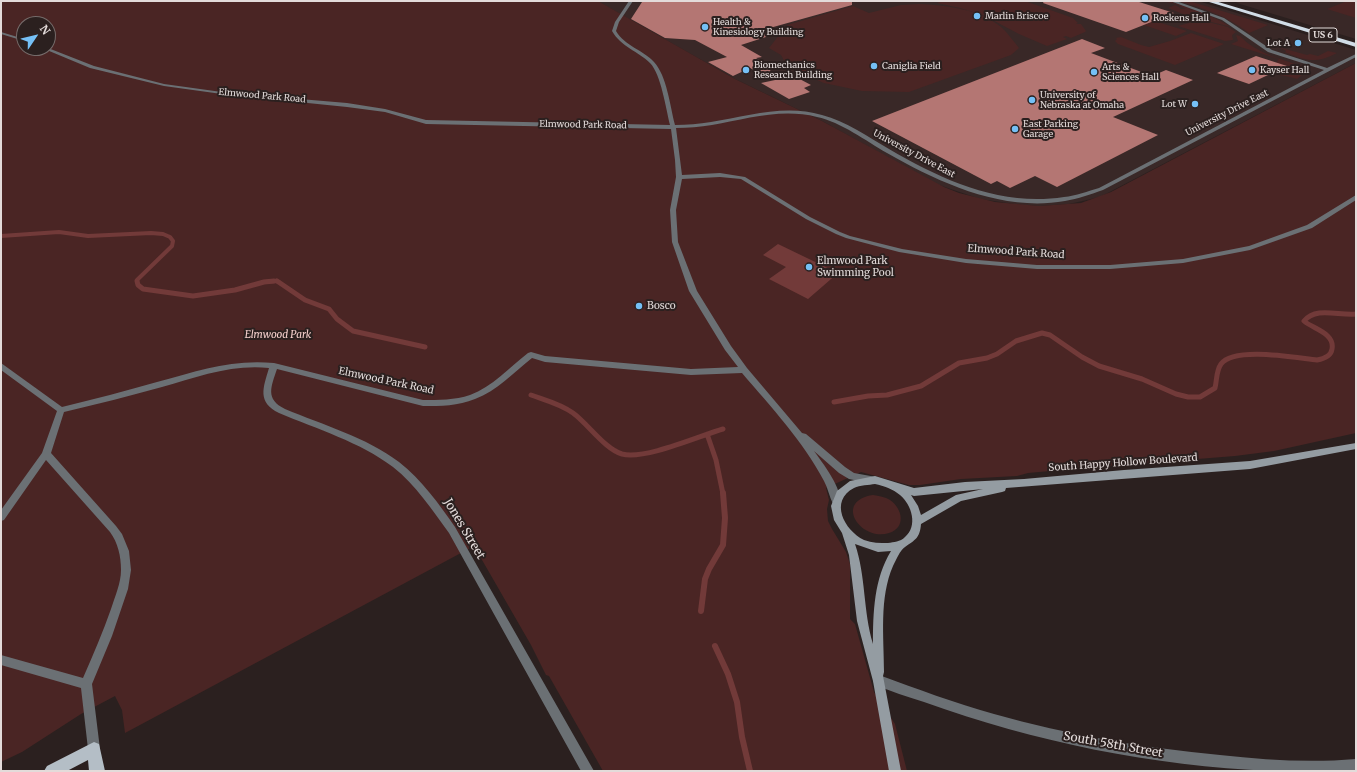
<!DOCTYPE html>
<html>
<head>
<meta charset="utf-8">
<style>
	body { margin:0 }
	#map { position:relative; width:1357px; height:772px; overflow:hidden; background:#2b201f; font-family:Merriweather,serif }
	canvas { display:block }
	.frame { position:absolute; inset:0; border:2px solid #e3dbda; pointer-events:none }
	.north { position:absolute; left:16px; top:16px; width:40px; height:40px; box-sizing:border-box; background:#2b201f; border:1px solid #756b6a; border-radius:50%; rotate:55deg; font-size:11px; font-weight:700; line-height:16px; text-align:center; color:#e3dbda }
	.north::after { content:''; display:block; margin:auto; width:14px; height:18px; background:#75c0f6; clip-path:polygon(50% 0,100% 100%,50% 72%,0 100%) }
</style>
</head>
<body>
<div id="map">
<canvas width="1357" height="772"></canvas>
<div class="frame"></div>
<div class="north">N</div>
</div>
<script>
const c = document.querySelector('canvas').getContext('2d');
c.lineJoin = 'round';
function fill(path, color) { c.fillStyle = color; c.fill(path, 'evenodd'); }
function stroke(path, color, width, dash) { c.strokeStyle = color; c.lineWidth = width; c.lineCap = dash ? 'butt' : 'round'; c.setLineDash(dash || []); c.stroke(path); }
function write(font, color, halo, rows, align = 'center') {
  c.font = font + ' Merriweather,serif'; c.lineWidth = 4; c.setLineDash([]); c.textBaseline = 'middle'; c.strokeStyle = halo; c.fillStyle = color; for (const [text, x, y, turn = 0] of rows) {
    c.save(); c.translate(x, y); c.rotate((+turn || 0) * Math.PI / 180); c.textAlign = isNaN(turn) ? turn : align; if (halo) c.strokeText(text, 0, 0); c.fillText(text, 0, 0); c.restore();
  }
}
const built = new Path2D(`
	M597,1H1198L1356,50V63L1100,197L1069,204L1039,206L1021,205L980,199L936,184L822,121L735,79Z
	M1234,1H1356V39L1240,4Z`);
const green = new Path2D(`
	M1,1H598L735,79L822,121L944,187L959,193L995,202L1039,206L1081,203L1111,192L1356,63V433L1274,451L1235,456L1072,469L1028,473L1017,476L961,479L920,485H909L861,472L826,488L829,500L827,509L828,521L832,529L846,552L850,564V619L855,624L874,692L895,724L907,771H603L549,676L546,675L531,645L474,546L125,733L122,710L115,696L81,714L22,752L1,762ZM24,24H48V48H24Z
	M942,1H1025L1073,18L1078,23L1076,24H1081L1086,31L1085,32L1071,38L1066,36L1063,37L1067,39L1047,46L1019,34L983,15L960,8L937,3Z
	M1179,1H1189L1268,25L1249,33C1225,15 1207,10 1179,1Z
	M1347,1H1356V18L1327,9Z
	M1167,2H1172C1195,10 1210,14 1231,27L1188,16L1168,8L1175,5L1179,7L1181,9H1186L1176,4Z
	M919,4C945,5 980,9 1001,27C1008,33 1013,41 1019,48L1011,55L909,92L862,91L824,83L801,73L787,66L781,55L769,48L787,25L853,6L869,13L901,5Z
	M1192,18L1228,27L1236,32L1232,35L1233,40L1225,41L1178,26L1193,22L1194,20Z
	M1148,19L1187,31L1176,36L1144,25L1149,23L1143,21Z
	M1191,33L1224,44L1175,65L1118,44L1115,41L1117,39L1116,38L1121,37L1141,45L1149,47L1170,41Z
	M1236,35L1240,36C1256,53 1280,59 1302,66L1308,70L1297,79C1289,76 1281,76 1272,73L1286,66L1276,63L1279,59L1231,44L1238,41Z
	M1278,47L1307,55L1310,54L1318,56L1328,51L1337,53C1315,64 1307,61 1284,52H1286L1285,50Z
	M873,495C879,496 885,497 890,500C903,509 906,528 889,533C861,542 833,501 873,495Z`);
const water = new Path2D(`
	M778,244L838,273L808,299L769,279L786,267L763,255Z`);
const streamFar2 = new Path2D(`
	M1,236L59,232L88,236L151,233L163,234L170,237L173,241L172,246L137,280V282
	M263,282L277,281L279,282`);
const streamFar1 = new Path2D(`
	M137,281L138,285L143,289L193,296L235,290L264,282L274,281
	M277,281L305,300L329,309L337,319L353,331L425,347
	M531,395C545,400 561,404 573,413C588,424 605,449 622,454C645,460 699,436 723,429
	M834,402L868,396L887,395L921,386L959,363L987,358L997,354L1016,341L1042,333L1050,335L1082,357L1099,366L1142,379L1176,394L1188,397H1200L1215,388C1217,380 1216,371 1221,364C1234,346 1297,358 1317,360C1323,359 1331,357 1332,349C1335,333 1313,329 1304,321C1316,306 1339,316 1356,314
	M707,434L716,460L723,494`);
const stream = new Path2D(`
	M701,611L705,579L709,569L723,545L725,518L723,493
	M715,646L728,674L737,702L742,737L750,771`);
const building = new Path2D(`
	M647,1H852V5L759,31L769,36L741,45L762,57L756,58L772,67L767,77L750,68L733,76L708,62L727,57L695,40L665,38L631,19L642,2Z
	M1044,1H1136L1174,13L1126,32L1043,3Z
	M1082,39L1105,48L1091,53L1152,76L1166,70L1193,80L1113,117L1158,135L1057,187L1035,176L1010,188L997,181L991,184L872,121Z
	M1256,56L1287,66L1249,84L1217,73Z
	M794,76L811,85L804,88L810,92L789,99L761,83Z`);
const street = new Path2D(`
	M629,1H633L619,22L616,31C625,46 643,50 654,62C667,76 670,106 675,125C687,125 699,124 711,122C748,116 785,104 822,115C846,121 868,137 889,149C942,180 1001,207 1064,197C1076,196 1088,191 1099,188L1324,70L1268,52L1222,20L1170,1H1176L1224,18L1272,50L1327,68L1356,54V57L1103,190C1091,194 1078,199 1065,201C1002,212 940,183 887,153C866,141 841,122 817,117C781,108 747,119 712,125C700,127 688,128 676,128L682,175L720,173L745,177L810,217L840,232L850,236L902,249L966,259L1037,265H1110L1183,259L1249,246L1307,225L1356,195V200L1312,228L1250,250L1183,263L1110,269H1037L966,263L899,252L846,238L836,234L806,219L741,179L720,177L682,179L676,210L678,242L697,291L731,346L747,368L802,433L806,434L845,467L854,473L876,477L877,480L876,483L873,484L849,479L839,473L814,451C821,461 845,491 839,504L836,505L833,504C829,496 828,488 824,481C803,441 771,407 742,373L691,375L545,362L532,358C514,372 497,391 475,399C458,406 441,406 423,406L277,369C271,387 265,399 285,409C323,425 366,437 399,462C422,480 439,504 455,527L594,771H581L449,533C432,510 416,485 393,467C360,442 317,429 279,413C257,402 263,388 269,368C232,364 197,377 162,387C130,396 97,404 64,412L51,453L116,526L122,534L129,551L131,570L128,589L112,636L92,684L100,749L98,753L94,755L90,753L88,749L81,688L1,665V655L83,678C93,655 103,632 111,609C115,596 121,583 121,570C121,556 118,543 110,532L46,460L4,520L1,521V510L42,453L57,411L1,370V363L62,407C94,399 126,391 157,382C198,371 231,359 274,363L423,400C438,400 455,400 470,395C492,387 510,367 528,353L531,352L545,356L691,369L738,367L725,350L689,291L672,242L670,210L676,177L675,160L671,129L426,124L385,112L347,107L229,95L164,86L90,68L42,48H48L94,66L164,84L229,93L347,103L385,109L426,120L670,125C666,109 661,74 650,63C638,51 621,47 612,31L615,22Z
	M1,32L24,39V41L1,34Z
	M879,675C917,689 955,703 994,714C1068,735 1144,748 1220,755C1265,760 1311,763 1356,759V771C1328,771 1299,772 1271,771C1153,766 1035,742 924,702C907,697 891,691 875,685L873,681L875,677Z`);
const secondary = new Path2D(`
	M1356,443V449L1250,469L1006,488L1005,491L1002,492L961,501L921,524C920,538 915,540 905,547C900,550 896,560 893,566C879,598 884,637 884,672L883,676L901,771H889L873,681L857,621L849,555L842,533L834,520L831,506L837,491L850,481L875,476L914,488L965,482L1024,479L1124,470L1250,461ZM875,484C884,486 893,489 900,495C912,505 918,526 905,537C900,542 894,542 888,543C880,543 872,543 864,540C844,530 829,501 854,488C860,485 869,485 875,484ZM983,489L956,495L921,515L918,506L911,495L914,496ZM855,544L878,552L891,551C874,579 873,612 873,644C863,611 866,576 855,544Z`);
const primary = new Path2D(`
	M94,742L99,744L105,771H89L88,760L67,771H44L47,766Z`);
const highway = new Path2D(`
	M1206,1H1215L1356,43V47Z`);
const markers = [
	[977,16,4,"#75c0f6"],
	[1145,18,4,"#75c0f6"],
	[705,27,4,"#75c0f6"],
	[1298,43,4,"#75c0f6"],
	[874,66,4,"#75c0f6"],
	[746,70,4,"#75c0f6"],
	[1252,70,4,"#75c0f6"],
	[1094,72,4,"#75c0f6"],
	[1032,100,4,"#75c0f6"],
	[1195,104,4,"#75c0f6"],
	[1015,129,4,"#75c0f6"],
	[809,267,4,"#75c0f6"],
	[639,306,4,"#75c0f6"]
];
const farPoinames = [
	["Marlin Briscoe",985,16],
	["Roskens Hall",1153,18],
	["Health &",713,22],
	["Kinesiology Building",713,32],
	["Lot A",1290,43,"right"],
	["Biomechanics",754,65],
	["Research Building",754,75],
	["Caniglia Field",882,66],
	["Arts &",1102,67],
	["Sciences Hall",1102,77],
	["Kayser Hall",1260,70],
	["University of",1040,95],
	["Nebraska at Omaha",1040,105],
	["Lot W",1187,104,"right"],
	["East Parking",1023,124],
	["Garage",1023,134]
];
const shields = [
	[1323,35,28]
];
const shieldNames = [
	["US 6",1323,35]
];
const farStreetnames = [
	["Elmwood Park Road",262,96,5],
	["University Drive East",1227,113,-27],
	["Elmwood Park Road",583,125,1],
	["University Drive East",914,154,28]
];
const streetNames = [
	["Elmwood Park Road",1016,252,4],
	["Elmwood Park Road",386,381,12],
	["South Happy Hollow Boulevard",1123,463,-4]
];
const poiNames = [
	["Elmwood Park",817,261],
	["Swimming Pool",817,273],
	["Bosco",647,306]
];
const parkNames = [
	["Elmwood Park",278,335]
];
const nearStreetnames = [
	["Jones Street",464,529,59],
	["South 58th Street",1113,745,10]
];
fill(built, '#392827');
fill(green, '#4a2524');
fill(water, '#723a39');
stroke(streamFar2, '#723a39', 4);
stroke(streamFar1, '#723a39', 5);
stroke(stream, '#723a39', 6);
fill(building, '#b47673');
fill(street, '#6b7074');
fill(secondary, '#949ca2');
fill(primary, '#b4bec6');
fill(highway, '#d1dde7');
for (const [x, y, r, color] of markers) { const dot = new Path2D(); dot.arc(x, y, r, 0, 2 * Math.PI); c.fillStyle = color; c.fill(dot); stroke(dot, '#2b201f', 1.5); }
write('9px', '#e3dbda', '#2b201f', farPoinames, 'left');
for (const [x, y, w] of shields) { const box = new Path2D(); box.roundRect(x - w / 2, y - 7, w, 14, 3); c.fillStyle = '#2b201f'; c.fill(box); stroke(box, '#e3dbda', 1); }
write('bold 9px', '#e3dbda', null, shieldNames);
write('9px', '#e3dbda', '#2b201f', farStreetnames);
write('10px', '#e3dbda', '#2b201f', streetNames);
write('10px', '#e3dbda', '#2b201f', poiNames, 'left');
write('italic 10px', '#f7d1ce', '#2b201f', parkNames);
write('12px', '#e3dbda', '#2b201f', nearStreetnames);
</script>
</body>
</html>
